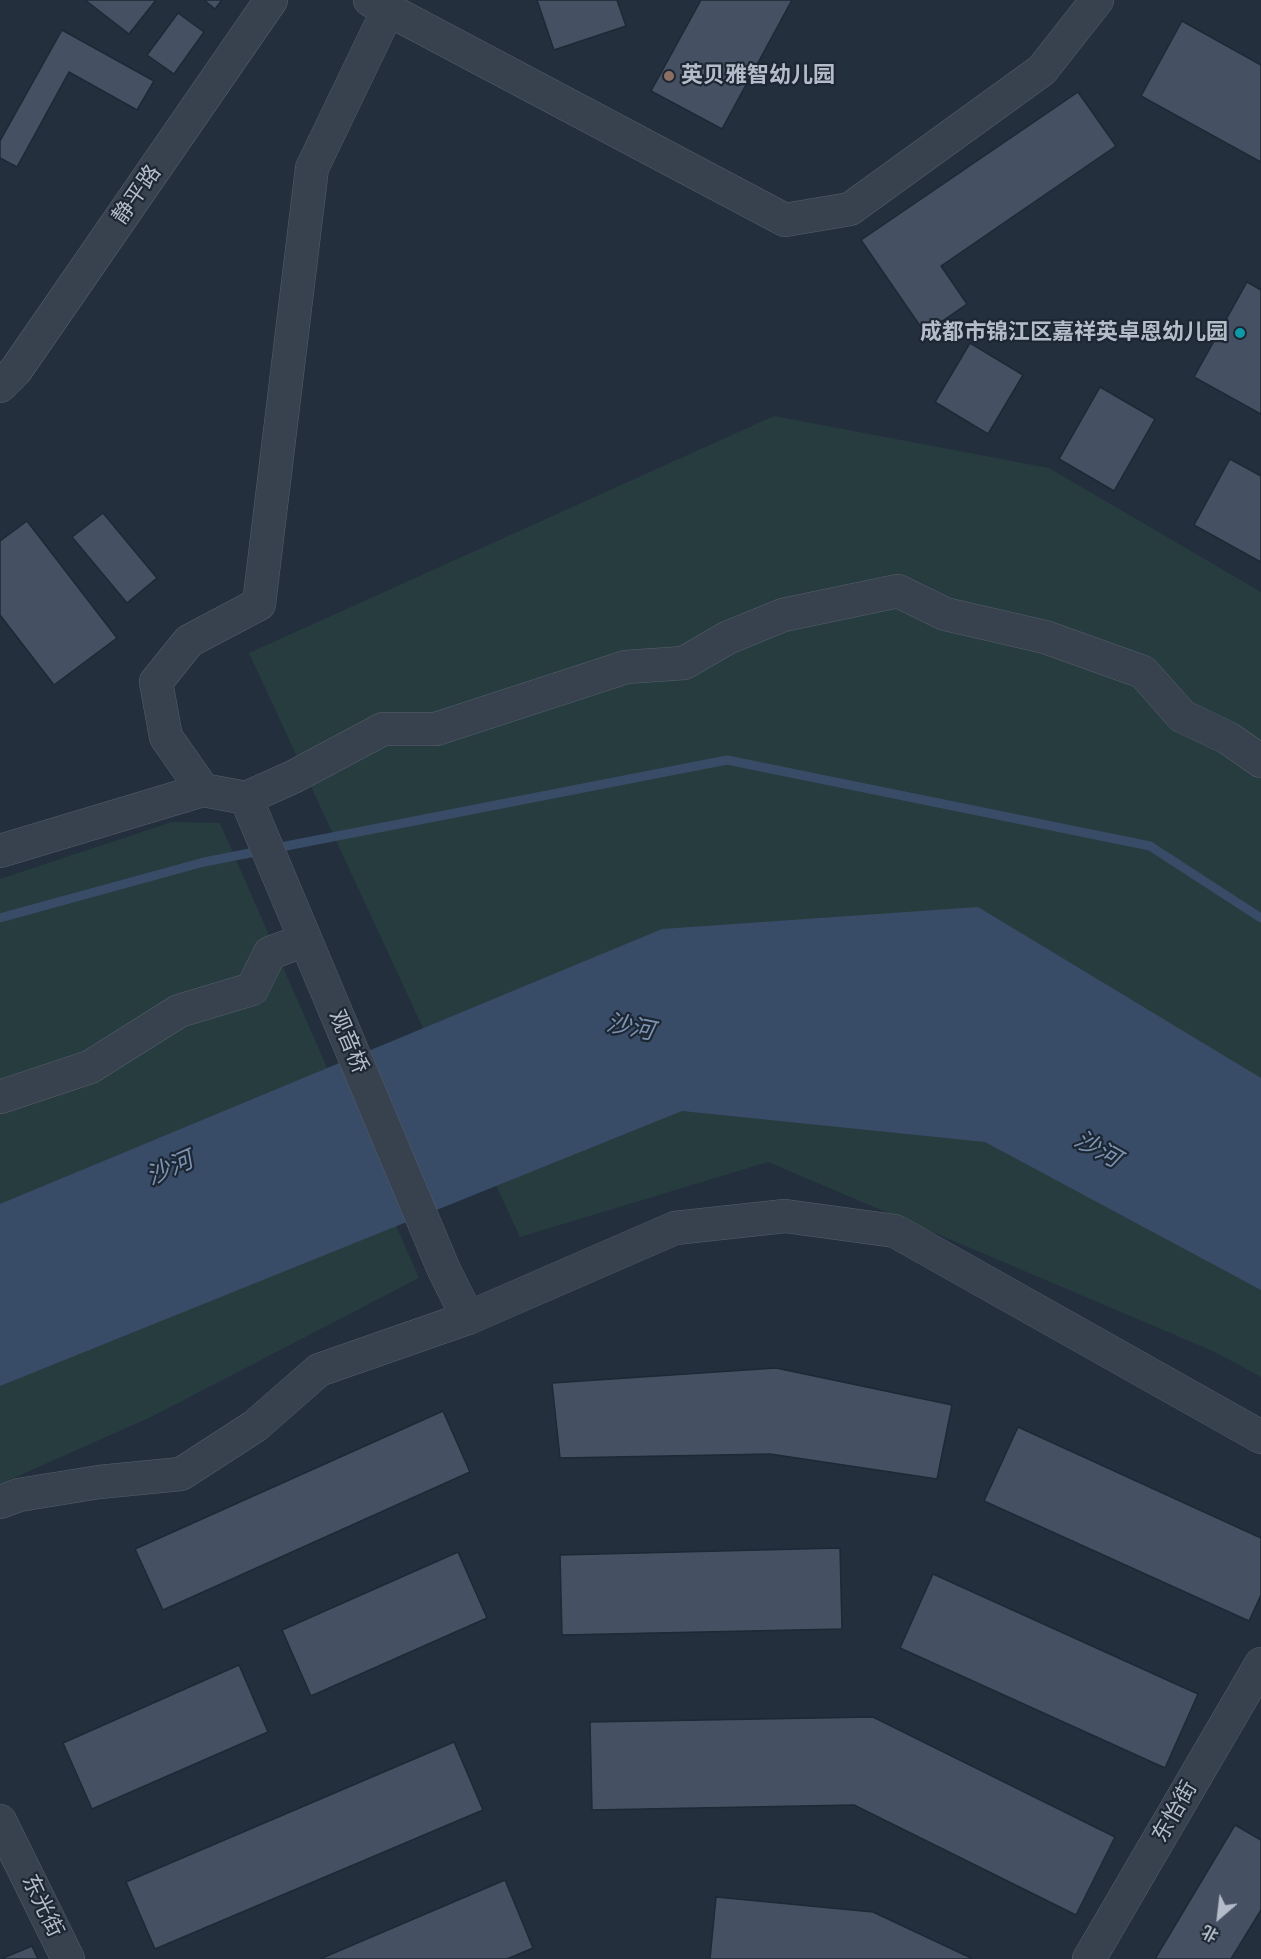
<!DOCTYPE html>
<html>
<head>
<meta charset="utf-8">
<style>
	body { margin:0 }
	#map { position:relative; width:1261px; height:1959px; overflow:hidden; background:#242f3e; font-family:Karla,"Noto Sans SC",sans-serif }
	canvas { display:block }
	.north { position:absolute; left:1189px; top:1887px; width:60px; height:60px; -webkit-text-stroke:4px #1d2633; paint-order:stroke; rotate:208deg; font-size:16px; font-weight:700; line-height:24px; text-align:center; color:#b4bcc9 }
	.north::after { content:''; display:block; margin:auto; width:21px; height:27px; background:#b4bcc9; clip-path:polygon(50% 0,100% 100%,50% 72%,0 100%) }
</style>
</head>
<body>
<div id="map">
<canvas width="1261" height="1959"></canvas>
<div class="north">北</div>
</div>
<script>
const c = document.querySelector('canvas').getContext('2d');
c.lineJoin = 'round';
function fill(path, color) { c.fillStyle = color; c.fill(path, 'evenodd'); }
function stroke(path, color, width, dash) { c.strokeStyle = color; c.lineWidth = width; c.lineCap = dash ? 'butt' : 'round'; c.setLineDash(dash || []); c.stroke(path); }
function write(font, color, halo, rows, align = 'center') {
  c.font = font + ' Karla,"Noto Sans SC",sans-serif'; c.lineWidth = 4.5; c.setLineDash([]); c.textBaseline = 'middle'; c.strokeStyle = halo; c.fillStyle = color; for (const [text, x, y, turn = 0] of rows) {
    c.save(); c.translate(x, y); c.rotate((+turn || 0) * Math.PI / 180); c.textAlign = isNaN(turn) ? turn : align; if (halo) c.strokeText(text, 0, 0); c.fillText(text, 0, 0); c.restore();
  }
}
const green = new Path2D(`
	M774,416L1049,468L1261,592V1377L1215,1352L768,1162L520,1237L249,653Z
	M172,822L220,823L419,1278L151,1417L0,1484V879Z`);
const water = new Path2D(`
	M978,907L1261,1078V1290L985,1142L682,1111L0,1386V1204L662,929Z`);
const stream = new Path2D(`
	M0,918L204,862L727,760L1150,846L1261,918`);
const building = new Path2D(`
	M85,0H156L129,34Z
	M204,0H222L215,9Z
	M537,0H617L626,26L554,50Z
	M701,0H792L722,129L651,91Z
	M178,13L204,32L174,74L147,55Z
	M1182,21L1261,65V162L1141,96Z
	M62,30L154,81L137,110L69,72L17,167L0,158V141Z
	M1078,92L1116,146L941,266L967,304L925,333L861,240Z
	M1247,282L1261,290V414L1194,377Z
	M970,343L1023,375L988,434L935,402Z
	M1100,387L1155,419L1114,491L1059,459Z
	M1230,459L1261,476V562L1194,525Z
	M103,513L157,578L127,603L72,537Z
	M27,521L117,638L54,685L0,615V541Z
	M776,1368L952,1405L937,1479L770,1454L560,1458L552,1383Z
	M443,1411L470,1472L163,1610L135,1549Z
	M1018,1427L1261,1538V1595L1249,1621L984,1501Z
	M840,1548L842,1629L562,1635L560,1555Z
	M458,1552L487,1618L311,1696L282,1630Z
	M933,1574L1198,1694L1165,1768L900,1648Z
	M239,1665L268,1732L92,1809L63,1743Z
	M873,1717L1115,1837L1076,1915L854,1805L592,1810L590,1722Z
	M454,1742L483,1810L155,1949L126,1882Z
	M1235,1825L1261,1840V1910L1231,1959H1155Z
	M505,1880L533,1948L507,1959H320Z
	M716,1897L873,1912L973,1959H710Z
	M32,1946L38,1959H1Z`);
const minor = new Path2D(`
	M370,0L785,220L850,209L1042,70L1097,0
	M0,386L16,370L271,0
	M203,790L166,737L156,682L189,641L259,604L312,168L388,10
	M246,798L293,777L383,729H436L626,667L684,663L727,638L783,615L898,591L945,614L1045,637L1143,672L1182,716L1228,738L1261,761
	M0,851L203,790L246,798L444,1270L468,1318
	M0,1097L90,1067L179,1011L252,989L270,953L305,940
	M0,1502L19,1495L99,1482L181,1474L255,1426L319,1370L468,1318L675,1228L785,1216L895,1231L1261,1437
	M0,1821L68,1959
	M1089,1959L1261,1664`);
const markers = [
	[669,76,6,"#8d6e63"],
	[1240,333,6,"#0f9aa8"]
];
const poiNames = [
	["英贝雅智幼儿园",681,76],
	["成都市锦江区嘉祥英卓恩幼儿园",1228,333,"right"]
];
const streetNames = [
	["静平路",137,195,-55],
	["观音桥",348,1042,67],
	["东怡街",1175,1812,-60],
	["东光街",42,1906,64]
];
const waterNames = [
	["沙河",630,1028,11],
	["沙河",1097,1150,29],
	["沙河",170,1169,-24]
];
fill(green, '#263c3f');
fill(water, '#394c67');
stroke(stream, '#394c67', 9);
fill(building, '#455162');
stroke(building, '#1f2835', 1.5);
stroke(minor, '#565f6c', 34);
stroke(minor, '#38414e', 33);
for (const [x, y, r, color] of markers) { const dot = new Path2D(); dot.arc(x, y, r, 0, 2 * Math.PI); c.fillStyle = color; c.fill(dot); stroke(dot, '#1d2633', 2); }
write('bold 22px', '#b4bcc9', '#1d2633', poiNames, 'left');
write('22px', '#b4bcc9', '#1d2633', streetNames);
write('italic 24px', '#7c92b1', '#1d2633', waterNames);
</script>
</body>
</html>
